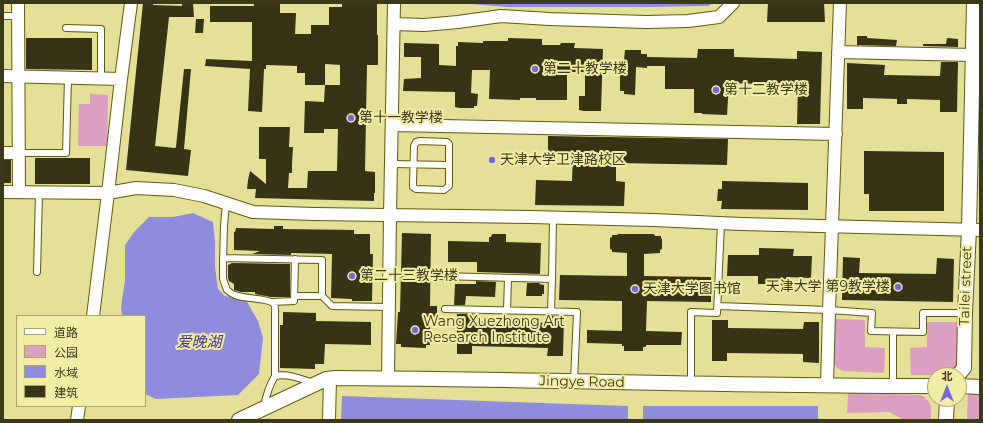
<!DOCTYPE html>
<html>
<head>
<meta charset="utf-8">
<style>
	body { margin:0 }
	#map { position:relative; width:983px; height:423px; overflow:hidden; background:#e5e098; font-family:Montserrat,"Noto Sans SC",sans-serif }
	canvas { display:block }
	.frame { position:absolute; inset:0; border:4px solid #3b391c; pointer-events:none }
	.legend { position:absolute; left:16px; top:315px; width:130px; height:92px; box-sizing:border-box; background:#f2eda5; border:1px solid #a9a56e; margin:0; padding:5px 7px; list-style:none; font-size:12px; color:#3b391c }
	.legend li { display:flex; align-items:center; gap:8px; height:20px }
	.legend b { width:20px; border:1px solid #a9a56e }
	.north { position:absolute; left:927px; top:367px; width:40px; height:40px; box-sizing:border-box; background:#f2eda5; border:1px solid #a9a56e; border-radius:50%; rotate:0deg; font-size:11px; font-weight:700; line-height:16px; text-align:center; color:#3b391c }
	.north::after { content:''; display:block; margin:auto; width:14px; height:18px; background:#7668e3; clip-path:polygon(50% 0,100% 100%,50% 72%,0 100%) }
</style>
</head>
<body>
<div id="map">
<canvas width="983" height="423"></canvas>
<div class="frame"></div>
<ul class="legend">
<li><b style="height:5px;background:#fff"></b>道路</li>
<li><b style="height:11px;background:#dc9ec1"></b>公园</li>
<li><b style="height:11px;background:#8f8cde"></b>水域</li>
<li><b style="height:11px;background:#373415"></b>建筑</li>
</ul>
<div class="north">北</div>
</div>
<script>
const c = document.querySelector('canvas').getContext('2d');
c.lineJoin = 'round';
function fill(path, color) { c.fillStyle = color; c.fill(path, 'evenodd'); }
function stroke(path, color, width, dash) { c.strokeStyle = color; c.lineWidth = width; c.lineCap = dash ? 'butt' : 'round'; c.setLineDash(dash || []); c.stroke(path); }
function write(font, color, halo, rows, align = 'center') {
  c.font = font + ' Montserrat,"Noto Sans SC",sans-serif'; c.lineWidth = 4; c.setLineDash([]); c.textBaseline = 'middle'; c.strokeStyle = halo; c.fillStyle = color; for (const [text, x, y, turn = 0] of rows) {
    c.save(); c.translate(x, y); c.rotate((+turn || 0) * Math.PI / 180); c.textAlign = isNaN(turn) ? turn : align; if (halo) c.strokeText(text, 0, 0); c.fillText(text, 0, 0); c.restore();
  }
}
const green = new Path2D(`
	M90,94L108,95L107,146H78L79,104H90Z
	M834,319L865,320V347L885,348L884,373L843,371L837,368L833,362Z
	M927,322H957V370L955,373L951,375H911L910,348L927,347Z
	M968,391H980V420H967Z
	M848,393L921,395C933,402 931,408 931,420H904L889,412L847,413Z`);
const water = new Path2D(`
	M458,3H713L708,6L647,7H508Z
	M193,213L213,222L215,242V267L218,289L225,296L246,300L258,321L263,338L259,374L238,395L156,399L145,394V316H122L121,307L125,280V245L135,231L149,217H173Z
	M342,396L628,406V420H341Z
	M643,406H818V420H643Z`);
const building = new Path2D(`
	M143,3H154L153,5L182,6V3H193L194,17H169L155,146L175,148L176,147L184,69H191L184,149L191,150L188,176L126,170Z
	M254,3H280V13H296L295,34H311V25H329V7H342V4H377V35H378V65H367L365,171L375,172V193H374V201L255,198L256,189H247L248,180L250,171L266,184V159H259V127H290L289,147H293L292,164V173H289L288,188H307L308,171H337L338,129H324V133H304L305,101L324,102L325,85H305V73H297V66L266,65V69H264L262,112L248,111L250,69L205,66L206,59L252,61V22H210V6H254ZM325,64L340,65V85H325Z
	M768,3H824L825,22H767Z
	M196,19H204L203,33H195Z
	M857,36H867V38L897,40L896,46L857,45Z
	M26,38H92V70L26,69Z
	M508,38L542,39V45H560L561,43H575L574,48L603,49L601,111H584L579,110V96H585V72H567V100H536V98H520V100L489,99L490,70H472L471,93L478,94L477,106H474V108H460L455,107V92L403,91L404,79L421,78V57H404V43L439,44V65L456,66V46H458V42L483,43V41H508Z
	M947,38L958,39V47L923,46V44H946Z
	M698,49H734V57L797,59V51L822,52L820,124H797L798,85L729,83L727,115L702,114V113H694V89H665V66H647V68L636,67L635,95L624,94V91H620V60H624L625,50H641V54H647V57L697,58Z
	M941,62H958L957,112H940V100L907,99V104H897V99L863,98V109H847V63L885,65L884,75L940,76Z
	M548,136L728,139L727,165L616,163V181L625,182L624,206L535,205L536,180L572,181L573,156L548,155Z
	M864,151L944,152V211H869V194H864Z
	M35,158H90V184H35Z
	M3,160H11V183H3Z
	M722,181L808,183V210L721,209L722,201H717L718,189H722Z
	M274,226H283V229L354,230V234H370V254H373L372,301H352V299L331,298L332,254L291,253V255L252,254L260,251L234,250V232H235L236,228L274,229Z
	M402,233L431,234L430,306H437V320H430V345H426V348L401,347V344H396L398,312H400Z
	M492,234H506V242L541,243L540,274L477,272V262H448V241L489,242V237H491Z
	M618,234H654L655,236H661V238L662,239V249L660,250V253L644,254V276L711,277V302L647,301L646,331L682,332L681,345H646V347H643V351H624V346H622V344L587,343V330L622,331V301L559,300L560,275L627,276V253L612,252V250L610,249V238L612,237V235H617Z
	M759,248L794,249L793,256H812L811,278L787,277V284H758V276H727L728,255H759Z
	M843,257L860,258L859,273L936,274L937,258L954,259L953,302L842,300Z
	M232,263L290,264V297H271L255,294V292H241L234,290V284L229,281L228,278V265Z
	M476,281L496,282L495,297L466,296L465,305H454L455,284H476Z
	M527,283H540L539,284L544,285V294H542V296H526Z
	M283,312L316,313V321L371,322V345L325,344L324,364H315V369L280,368V325H283Z
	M457,314H473V321L507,322V318L527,319V322L548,323V316H564L563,356H547L548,348L472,346V354H457Z
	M712,320H728V328L803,329L804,322H819V363L803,362V354L727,353V361H712Z`);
const service = new Path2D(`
	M3,16H18
	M66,28L101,29V78
	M420,141L447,142L449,144V186L444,190L416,189L413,187V184L414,146L416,142Z
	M18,153H66L68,77
	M391,164L449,165
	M226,203L224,226L223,263V279L227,290C229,292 232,294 235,295C244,299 267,298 273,303C276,305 275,311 275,315V376
	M223,258L322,260V296
	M37,272L39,193
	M440,276L552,279L553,218
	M294,296H322L332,306L389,307
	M272,302L294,301L295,259
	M718,306L829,310L872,313L871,331L923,332V313H965
	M445,309L577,312L574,381
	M507,310L508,278
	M551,311L552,279
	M691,383V312L717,313L721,223
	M893,386V332
	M264,407C266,395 269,386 275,376C287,373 302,379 313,383`);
const minor = new Path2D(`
	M18,3L19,192
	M131,3L121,79L108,193L136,188L174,190L204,196L253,212L314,214L530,217L654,220L741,224L980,230
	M394,24L424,25L458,22L501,16L549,19L646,22L688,21L719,17L733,3
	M838,52L973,55
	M3,76L121,79
	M392,125L836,134
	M3,153H18
	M3,192L108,193L93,316
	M388,378L390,215L394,3
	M827,385L829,310L840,3
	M77,420L79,406
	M329,420L330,378`);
const tertiary = new Path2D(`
	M958,375L964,368L965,313L969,229L974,3
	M959,386L980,387
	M239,420L326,379L335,378C535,379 735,386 935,386
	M946,420L947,399`);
const markers = [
	[535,69,4,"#7668e3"],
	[716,90,4,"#7668e3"],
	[351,118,4,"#7668e3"],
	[492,160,4,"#7668e3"],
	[352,276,4,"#7668e3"],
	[898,287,4,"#7668e3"],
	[635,289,4,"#7668e3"],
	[415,330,4,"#7668e3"]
];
const poiNames = [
	["第二十教学楼",543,69],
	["第十二教学楼",724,90],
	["第十一教学楼",359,118],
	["天津大学卫津路校区",500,160],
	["第二十三教学楼",360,276],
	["天津大学 第9教学楼",890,287,"right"],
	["天津大学图书馆",643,289],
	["Wang Xuezhong Art",423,322],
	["Research Institute",423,338]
];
const streetNames = [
	["Tailei street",966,286,-88],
	["Jingye Road",582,382,1]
];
const waterNames = [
	["爱晚湖",199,343]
];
fill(green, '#dc9ec1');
fill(water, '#8f8cde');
fill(building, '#373415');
stroke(service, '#605a0e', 8);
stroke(minor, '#605a0e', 14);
stroke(tertiary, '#605a0e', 16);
stroke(service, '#fff', 6);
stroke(minor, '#fff', 12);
stroke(tertiary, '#fff', 14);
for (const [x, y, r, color] of markers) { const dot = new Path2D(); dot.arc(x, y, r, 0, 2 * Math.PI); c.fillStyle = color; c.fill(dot); stroke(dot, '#f2eda5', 1.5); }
write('14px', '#3b391c', '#f2eda5', poiNames, 'left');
write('14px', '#3b391c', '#f2eda5', streetNames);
write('italic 15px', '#413191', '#f2eda5', waterNames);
</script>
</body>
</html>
